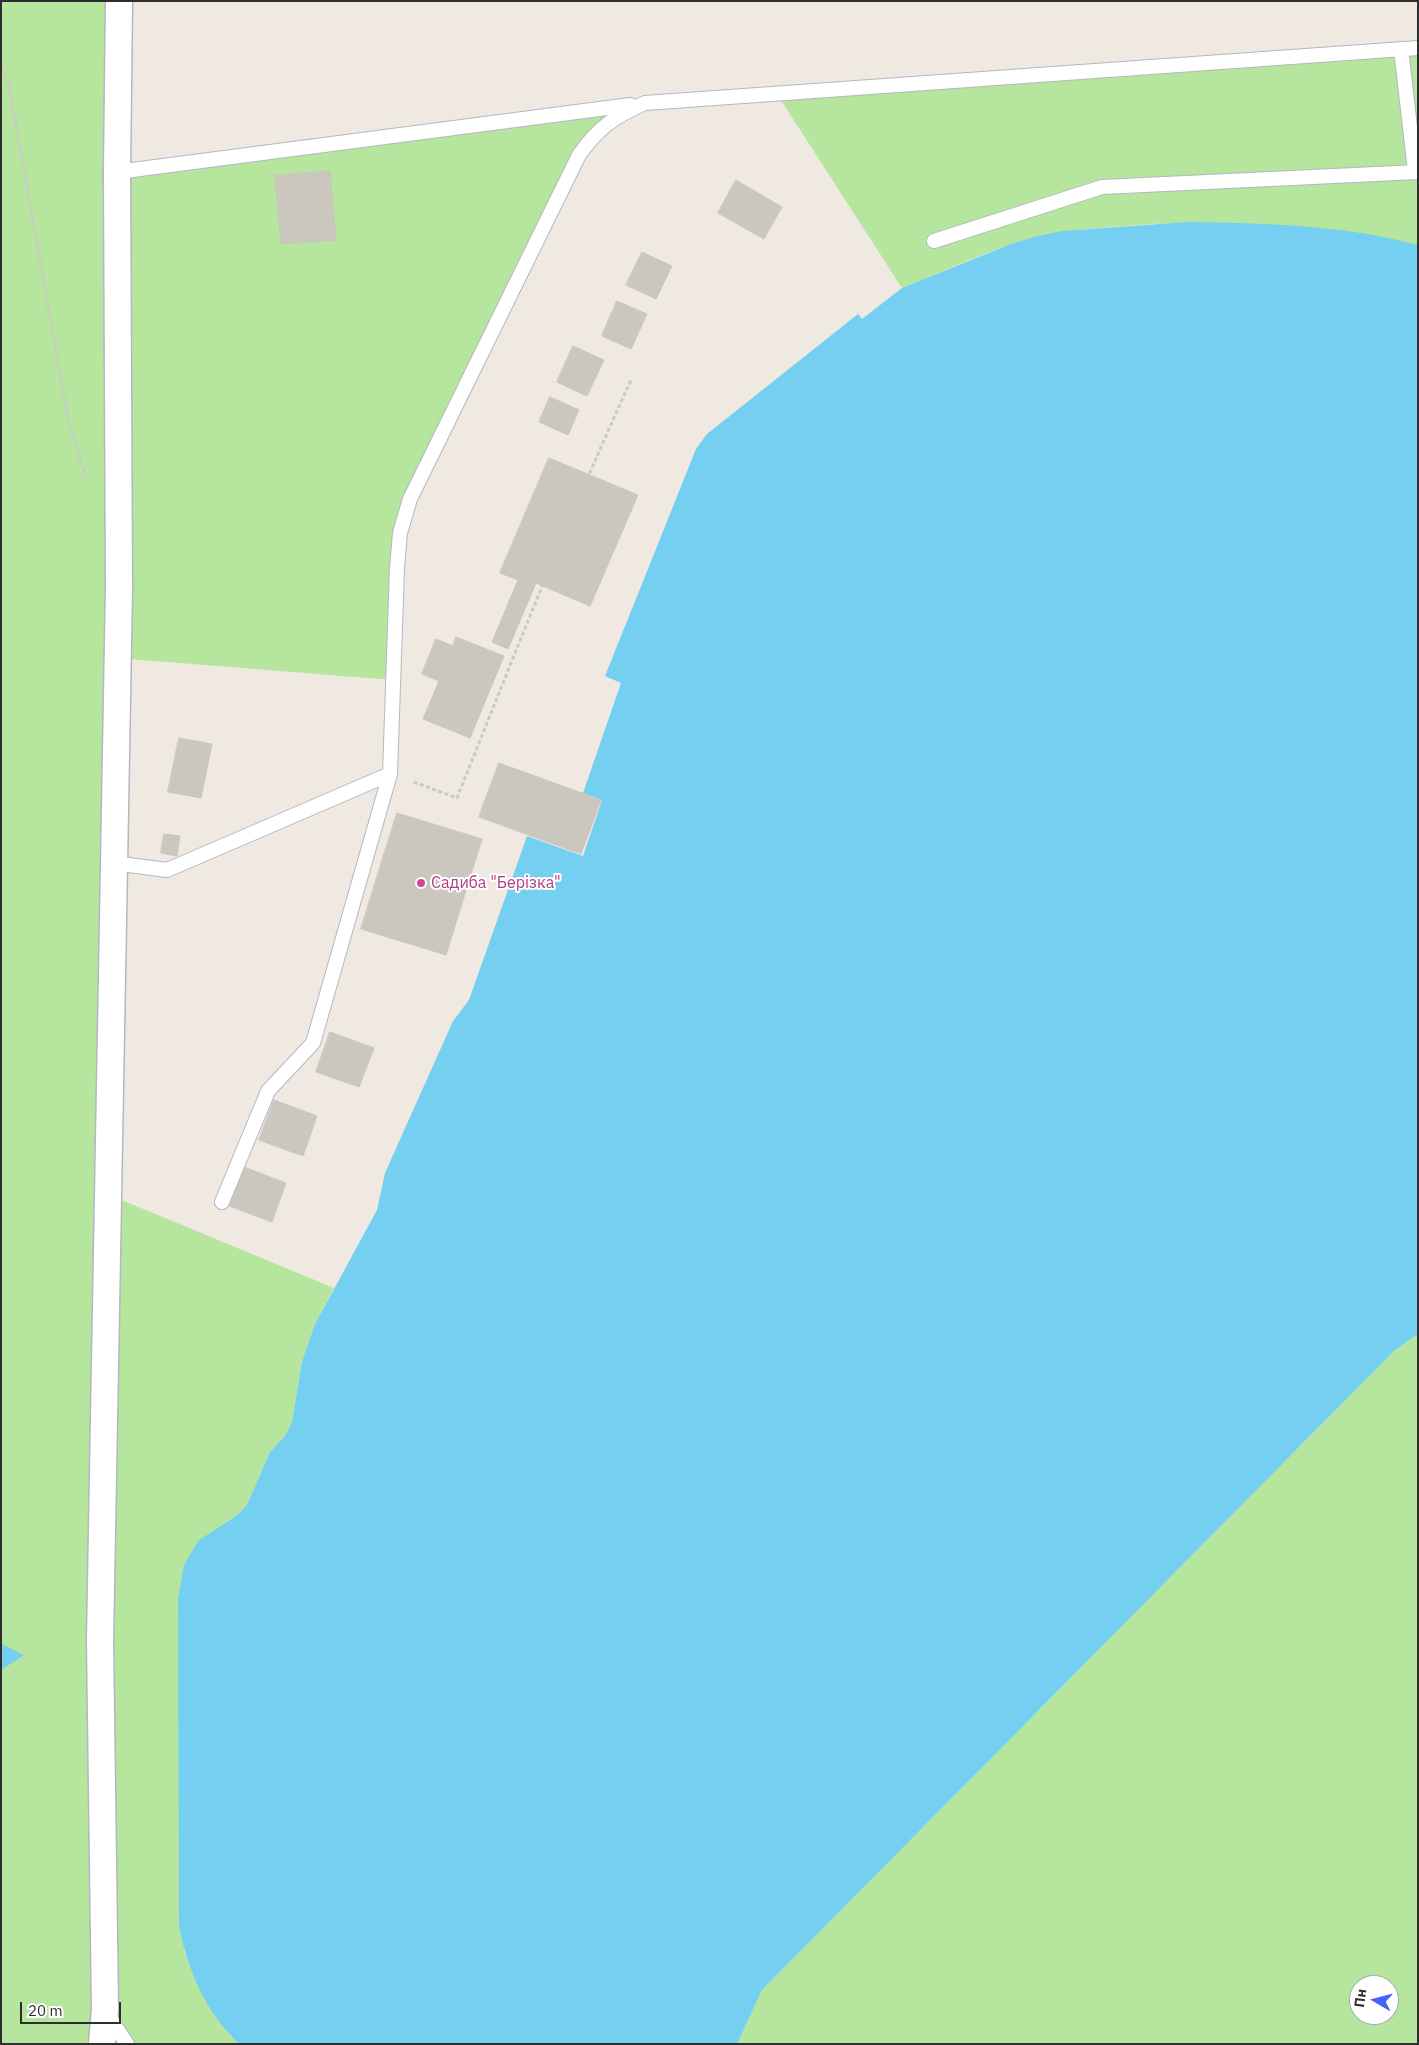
<!DOCTYPE html>
<html>
<head>
<meta charset="utf-8">
<style>
	body { margin:0 }
	#map { position:relative; width:1419px; height:2045px; overflow:hidden; background:#efe9e1; font-family:"IBM Plex Sans",sans-serif }
	canvas { display:block }
	.frame { position:absolute; inset:0; border:2px solid #2e2e2e; pointer-events:none }
	.north { position:absolute; left:1349px; top:1975px; width:50px; height:50px; box-sizing:border-box; background:#fff; border:1px solid #ababab; border-radius:50%; rotate:278deg; font-size:14px; font-weight:700; line-height:20px; text-align:center; color:#2e2e2e }
	.north::after { content:''; display:block; margin:auto; width:18px; height:22px; background:#4264fb; clip-path:polygon(50% 0,100% 100%,50% 72%,0 100%) }
	.scale { position:absolute; left:20px; top:2002px; width:101px; height:22px; box-sizing:border-box; border:2px solid #2e2e2e; border-top:0; padding-left:6px; font-size:15px; line-height:18px; white-space:nowrap; color:#2e2e2e; -webkit-text-stroke:4px #fff; paint-order:stroke }
</style>
</head>
<body>
<div id="map">
<canvas width="1419" height="2045"></canvas>
<div class="frame"></div>
<div class="north">Пн</div>
<div class="scale">20 m</div>
</div>
<script>
const c = document.querySelector('canvas').getContext('2d');
c.lineJoin = 'round';
function fill(path, color) { c.fillStyle = color; c.fill(path, 'evenodd'); }
function stroke(path, color, width, dash) { c.strokeStyle = color; c.lineWidth = width; c.lineCap = dash ? 'butt' : 'round'; c.setLineDash(dash || []); c.stroke(path); }
function write(font, color, halo, rows, align = 'center') {
  c.font = font + ' "IBM Plex Sans",sans-serif'; c.lineWidth = 4; c.setLineDash([]); c.textBaseline = 'middle'; c.strokeStyle = halo; c.fillStyle = color; for (const [text, x, y, turn = 0] of rows) {
    c.save(); c.translate(x, y); c.rotate((+turn || 0) * Math.PI / 180); c.textAlign = isNaN(turn) ? turn : align; if (halo) c.strokeText(text, 0, 0); c.fillText(text, 0, 0); c.restore();
  }
}
const green = new Path2D(`
	M1,1H119L117,171L645,103L590,139L410,499L393,680L117,658L107,1194L334,1288L315,1324L302,1361L292,1422L285,1436L270,1452L247,1505L236,1516L199,1540L184,1951C196,1984 212,2019 239,2044H1Z
	M1418,48V245C1383,236 1352,233 1317,229C1248,222 1180,220 1112,227C1085,229 1059,231 1033,238C988,250 945,271 902,288L777,94Z
	M1418,1334V2044H737L762,1990L1394,1351ZM1359,1985H1389V2015H1359Z`);
const water = new Path2D(`
	M1187,222C1263,223 1344,225 1418,245V1334L1394,1351L762,1990L737,2044H239C206,2013 187,1969 179,1926L178,1599L184,1565L199,1540L236,1516L247,1505L270,1452L285,1436L292,1422L302,1361L315,1324L377,1210L385,1173L453,1021L469,1000L527,836L583,856L602,800L583,793L621,683L605,676L696,449L707,434L858,314L862,319L902,288L1011,244L1034,237L1062,231Z
	M1,1644L24,1655L1,1670Z`);
const building = new Path2D(`
	M330,171L336,240L281,244L275,176Z
	M736,180L782,207L764,239L718,213Z
	M642,252L672,266L656,299L626,285Z
	M617,301L647,314L631,349L602,336Z
	M573,346L604,360L587,396L557,382Z
	M550,397L579,410L568,435L539,422Z
	M549,458L638,495L590,606L536,583L508,649L492,642L518,580L500,573Z
	M456,637L504,656L470,738L423,719L439,681L451,666L453,646Z
	M436,639L453,646L451,666L439,681L422,674Z
	M179,738L212,744L201,798L168,792Z
	M499,763L601,800L581,854L479,817Z
	M397,813L482,839L446,955L361,929Z
	M164,834L180,836L177,856L161,853Z
	M330,1032L374,1048L359,1087L316,1072Z
	M274,1100L317,1116L303,1156L259,1140Z
	M244,1167L286,1183L272,1222L229,1206Z`);
const path = new Path2D(`
	M1,68L9,85L68,419L86,478
	M414,782L457,798C513,658 568,518 631,380`);
const service = new Path2D(`
	M1401,49L1415,171
	M117,172L630,105
	M934,241L1102,187L1418,172
	M113,863L167,870L390,774
	M222,1202L268,1091L313,1043L390,774L397,568L400,533L410,499L579,155C598,128 615,116 645,103L1418,48
	M106,2012L127,2044`);
const minor = new Path2D(`
	M102,2044L105,2009L100,1641L119,587L117,172L119,1`);
const markers = [
	[421,883,5,"#d1479c"]
];
const hotelNames = [
	["Садиба \"Берізка\"",431,883]
];
fill(green, '#b6e59e');
fill(water, '#75cff0');
fill(building, '#cbc7bf');
stroke(building, '#cbc5ba', 1);
stroke(service, '#b4b7c1', 16);
stroke(minor, '#b4b7c1', 29);
stroke(path, '#c9c9c9', 3, [4, 2.5]);
stroke(service, '#fff', 14);
stroke(minor, '#fff', 26);
for (const [x, y, r, color] of markers) { const dot = new Path2D(); dot.arc(x, y, r, 0, 2 * Math.PI); c.fillStyle = color; c.fill(dot); stroke(dot, '#fff', 2); }
write('16px', '#b23c85', '#fff', hotelNames, 'left');
</script>
</body>
</html>
